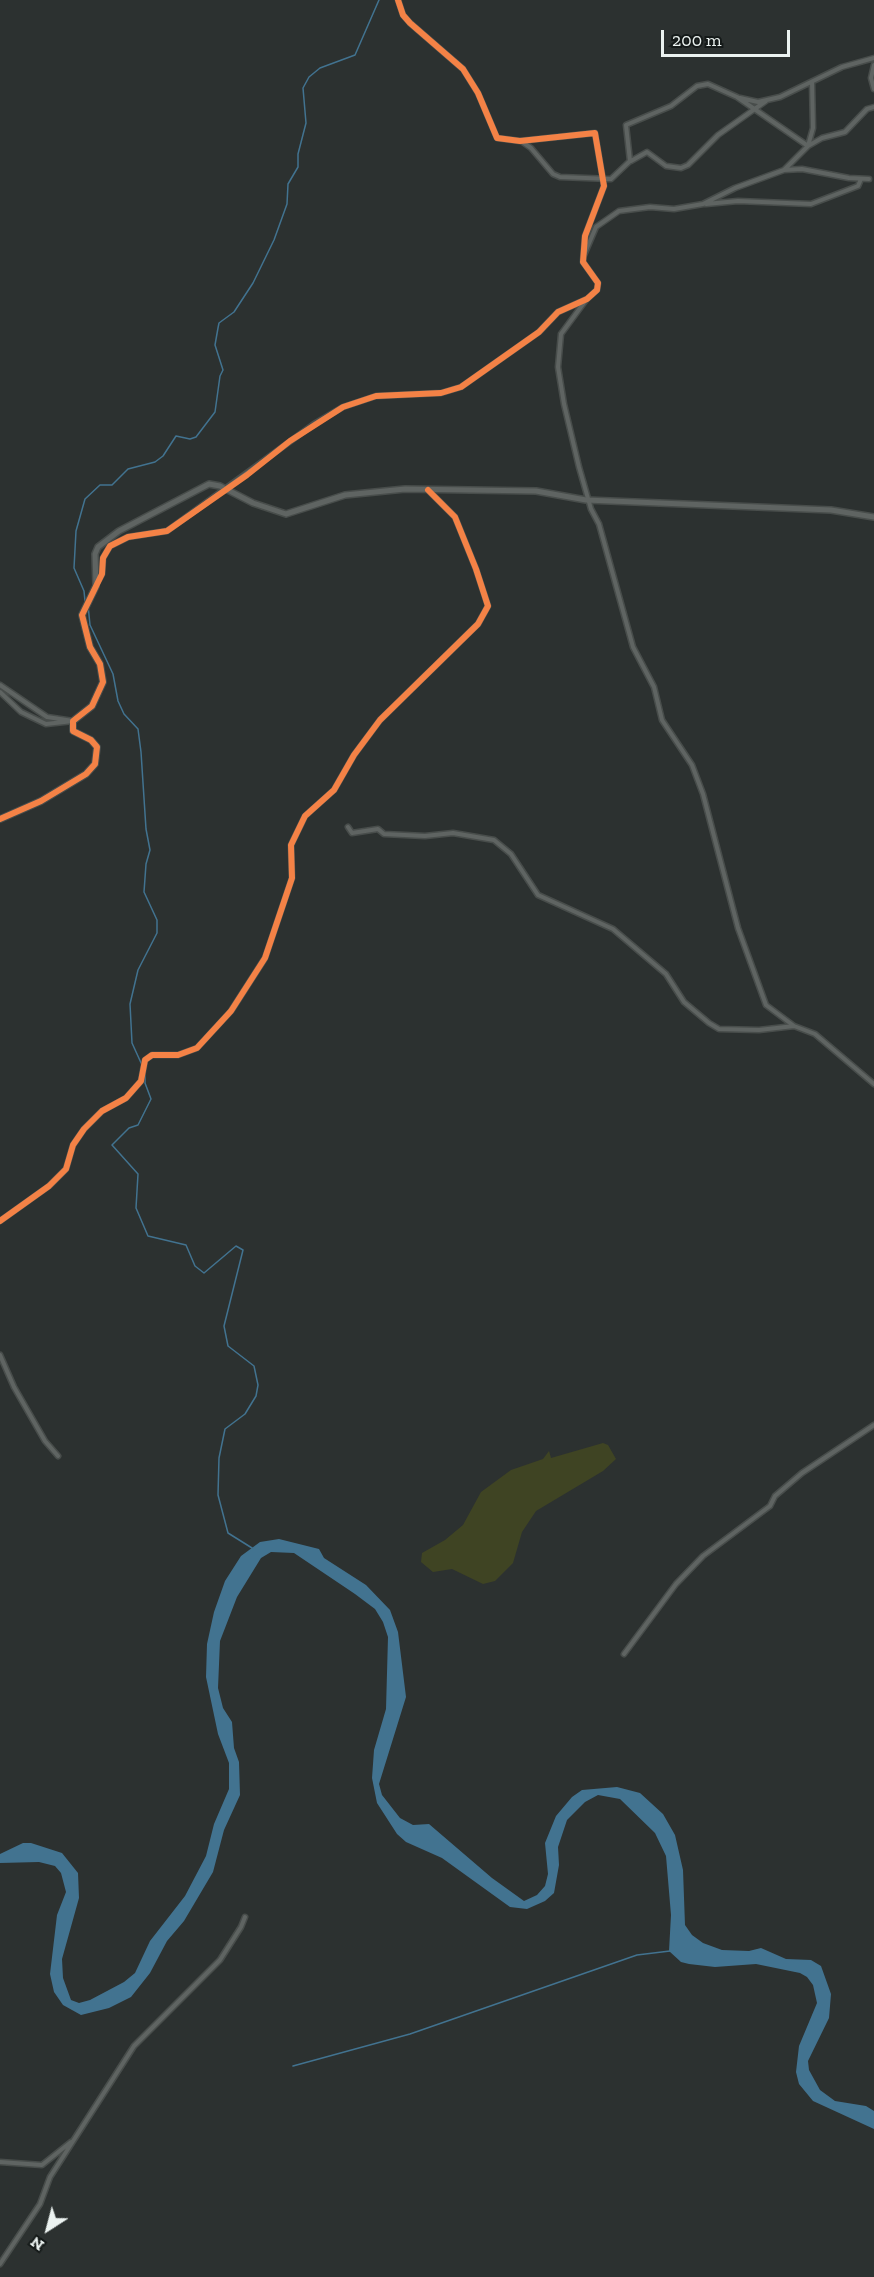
<!DOCTYPE html>
<style>
body{margin:0}
#map{position:relative;width:874px;height:2277px;overflow:hidden;background:#2c3130;font-family:"Zilla Slab",serif}
canvas{display:block}
.north{position:absolute;left:18px;top:2199px;width:60px;height:60px;-webkit-text-stroke:4px #151a19;paint-order:stroke;rotate:216deg;font-size:16px;font-weight:700;line-height:24px;text-align:center;color:#ecf3f1}
.north::after{content:'';display:block;margin:auto;width:21px;height:27px;background:#ecf3f1;clip-path:polygon(50% 0,100% 100%,50% 72%,0 100%)}
.scale{position:absolute;left:661px;top:30px;width:129px;height:27px;box-sizing:border-box;border:3px solid #ecf3f1;border-top:0;padding-left:8px;font-size:18px;line-height:21px;white-space:nowrap;color:#ecf3f1;-webkit-text-stroke:4px #151a19;paint-order:stroke}
</style>
<div id="map">
<canvas width="874" height="2277"></canvas>
<div class="north">N</div>
<div class="scale">200 m</div>
</div>
<script>
const ctx = document.querySelector('canvas').getContext('2d');
ctx.lineJoin = 'round';
function fill(path, color) {
  ctx.fillStyle = color;
  ctx.fill(path, 'evenodd');
}
function shape(rows) {
  const path = new Path2D();
  for (const r of rows) {
    path.moveTo(r[0], r[1]);
    for (let i = 2; i < r.length; i += 2) path.lineTo(r[i], r[i + 1]);
  }
  return path;
}
function trace(path, color, width, dash) {
  ctx.strokeStyle = color;
  ctx.lineWidth = width;
  ctx.lineCap = dash ? 'butt' : 'round';
  ctx.setLineDash(dash || []);
  ctx.stroke(path);
}
fill(shape([
 [603,1443,608,1445,616,1459,603,1471,536,1511,522,1532,513,1563,495,1581,483,1584,452,1569,433,1572,421,1562,422,1553,445,1540,463,1525,481,1492,511,1470,543,1459,549,1451,551,1458]
]), '#3f4423');
fill(shape([
 [279,1539,319,1549,324,1558,366,1585,390,1610,398,1632,406,1697,379,1784,382,1795,400,1818,413,1825,429,1824,492,1878,524,1901,537,1895,545,1886,548,1874,545,1843,556,1816,572,1797,582,1790,617,1787,640,1793,663,1814,675,1835,683,1870,685,1925,692,1935,703,1943,722,1950,749,1951,761,1948,786,1959,811,1960,821,1966,831,1994,829,2018,808,2061,809,2070,820,2090,835,2101,866,2106,874,2111,874,2129,813,2101,799,2084,796,2072,799,2046,817,2003,813,1985,807,1977,800,1973,756,1964,715,1967,689,1964,681,1962,669,1951,671,1915,666,1856,655,1833,620,1799,598,1795,585,1802,567,1820,558,1847,559,1865,554,1893,545,1901,527,1909,510,1907,442,1858,406,1842,397,1834,377,1803,372,1778,374,1750,386,1709,388,1637,383,1622,375,1609,355,1594,294,1553,271,1552,261,1558,237,1597,220,1641,218,1688,223,1708,232,1722,234,1748,239,1762,240,1795,224,1830,213,1872,184,1921,167,1941,150,1973,131,1997,109,2008,81,2015,63,2005,54,1992,50,1974,57,1915,66,1892,61,1873,55,1866,39,1862,0,1863,0,1854,23,1843,31,1843,62,1853,78,1873,79,1898,62,1959,63,1978,71,2000,79,2003,90,2000,124,1982,135,1973,150,1941,185,1896,206,1856,214,1824,229,1789,229,1763,218,1734,206,1677,207,1644,214,1612,225,1581,241,1556,260,1542]
]), '#427390');
trace(shape([
 [85,601,84,591,74,568,76,531,85,499,100,485,112,485,128,469,155,462,163,456,176,436,190,439,196,437,215,412,220,376,223,370,215,345,218,328,219,323,234,312,253,283,274,240,287,204,288,184,298,167,298,154,306,123,303,88,309,77,320,68,355,55,379,0],
 [88,605,90,625,113,674,118,701,124,714,138,729,141,752,146,829,150,850,146,864,144,892,157,920,157,933,138,970,130,1004,132,1043,142,1065],
 [145,1068,145,1083,151,1099,138,1125,129,1128,112,1145,138,1174,136,1208,148,1236,186,1245,195,1266,204,1273,236,1246,243,1250,224,1326,228,1346,254,1366,258,1385,256,1396,245,1414,225,1429,219,1458,218,1495,228,1533,252,1548],
 [293,2066,410,2034,637,1955,670,1951]
]), '#427390', 1.5);
const street = shape([
 [874,65,871,78,874,89],
 [740,98,758,102,780,97,842,67,874,58],
 [521,141,531,148,553,174,560,177,611,179,630,161,626,125,671,106,697,86,708,84,737,97,808,146,813,128,812,82],
 [631,161,647,152,666,166,681,168,688,165,718,135,766,101],
 [784,170,802,169,849,178,869,179],
 [706,204,738,201,811,204,858,186,861,179],
 [584,255,596,227,619,211,650,207,674,209,703,204,735,188,784,170,808,146,822,138,845,132,867,109,874,107],
 [586,300,561,334,558,367,564,404,579,467,591,509,599,524,633,647,654,687,662,720,692,765,703,794,738,928,766,1005,794,1026,815,1034,874,1084],
 [97,583,102,574,103,558,110,546,128,537,167,531,314,424,343,407,376,396,441,393,461,387,539,332,558,312,587,299,597,290,598,283,583,262,585,236,604,186,595,133,520,141,497,138,478,93,463,69,410,23,403,15,398,0],
 [0,685,47,717,73,721,46,724,21,712,0,692],
 [348,827,352,833,378,829,384,834,425,836,453,833,494,840,511,854,538,895,613,929,666,974,684,1002,709,1023,719,1029,759,1030,794,1026],
 [0,1221,49,1186,66,1169,73,1145,84,1129,102,1111,126,1098,141,1081,145,1060,152,1055,178,1055,197,1048,231,1011,265,958,292,878,291,845,305,816,334,790,354,755,380,720,478,624,488,606,476,569,455,517,428,490],
 [0,1355,14,1387,45,1441,58,1456],
 [624,1654,676,1584,703,1556,770,1506,775,1496,802,1473,874,1425],
 [0,2162,42,2165,71,2142],
 [0,2264,40,2204,50,2177,134,2046,220,1960,241,1927,245,1917]
]);
const secondary = shape([
 [0,819,41,801,86,774,95,764,97,747,91,740,73,731,73,721,92,706,103,682,100,664,90,647,82,615,96,586,95,554,98,547,119,531,209,484,220,486,253,503,286,514,345,495,405,489,536,491,586,500,831,510,874,517]
]);
trace(street, '#484d4b', 7);
trace(secondary, '#484d4b', 8);
trace(street, '#5f6462', 4);
trace(secondary, '#5f6462', 5);
trace(shape([
 [0,819,41,801,86,774,95,764,97,747,91,740,73,731,73,721,92,706,103,682,100,664,90,647,82,615,102,574,103,558,110,546,128,537,167,531,247,475,290,441,343,407,376,396,441,393,461,387,539,332,558,312,587,299,597,290,598,283,583,262,585,236,604,186,595,133,520,141,497,138,478,93,463,69,410,23,403,15,398,0],
 [0,1221,49,1186,66,1169,73,1145,84,1129,102,1111,126,1098,141,1081,145,1060,152,1055,178,1055,197,1048,231,1011,265,958,292,878,291,845,305,816,334,790,354,755,380,720,478,624,488,606,476,569,455,517,428,490]
]), '#f48246', 6);
</script>
